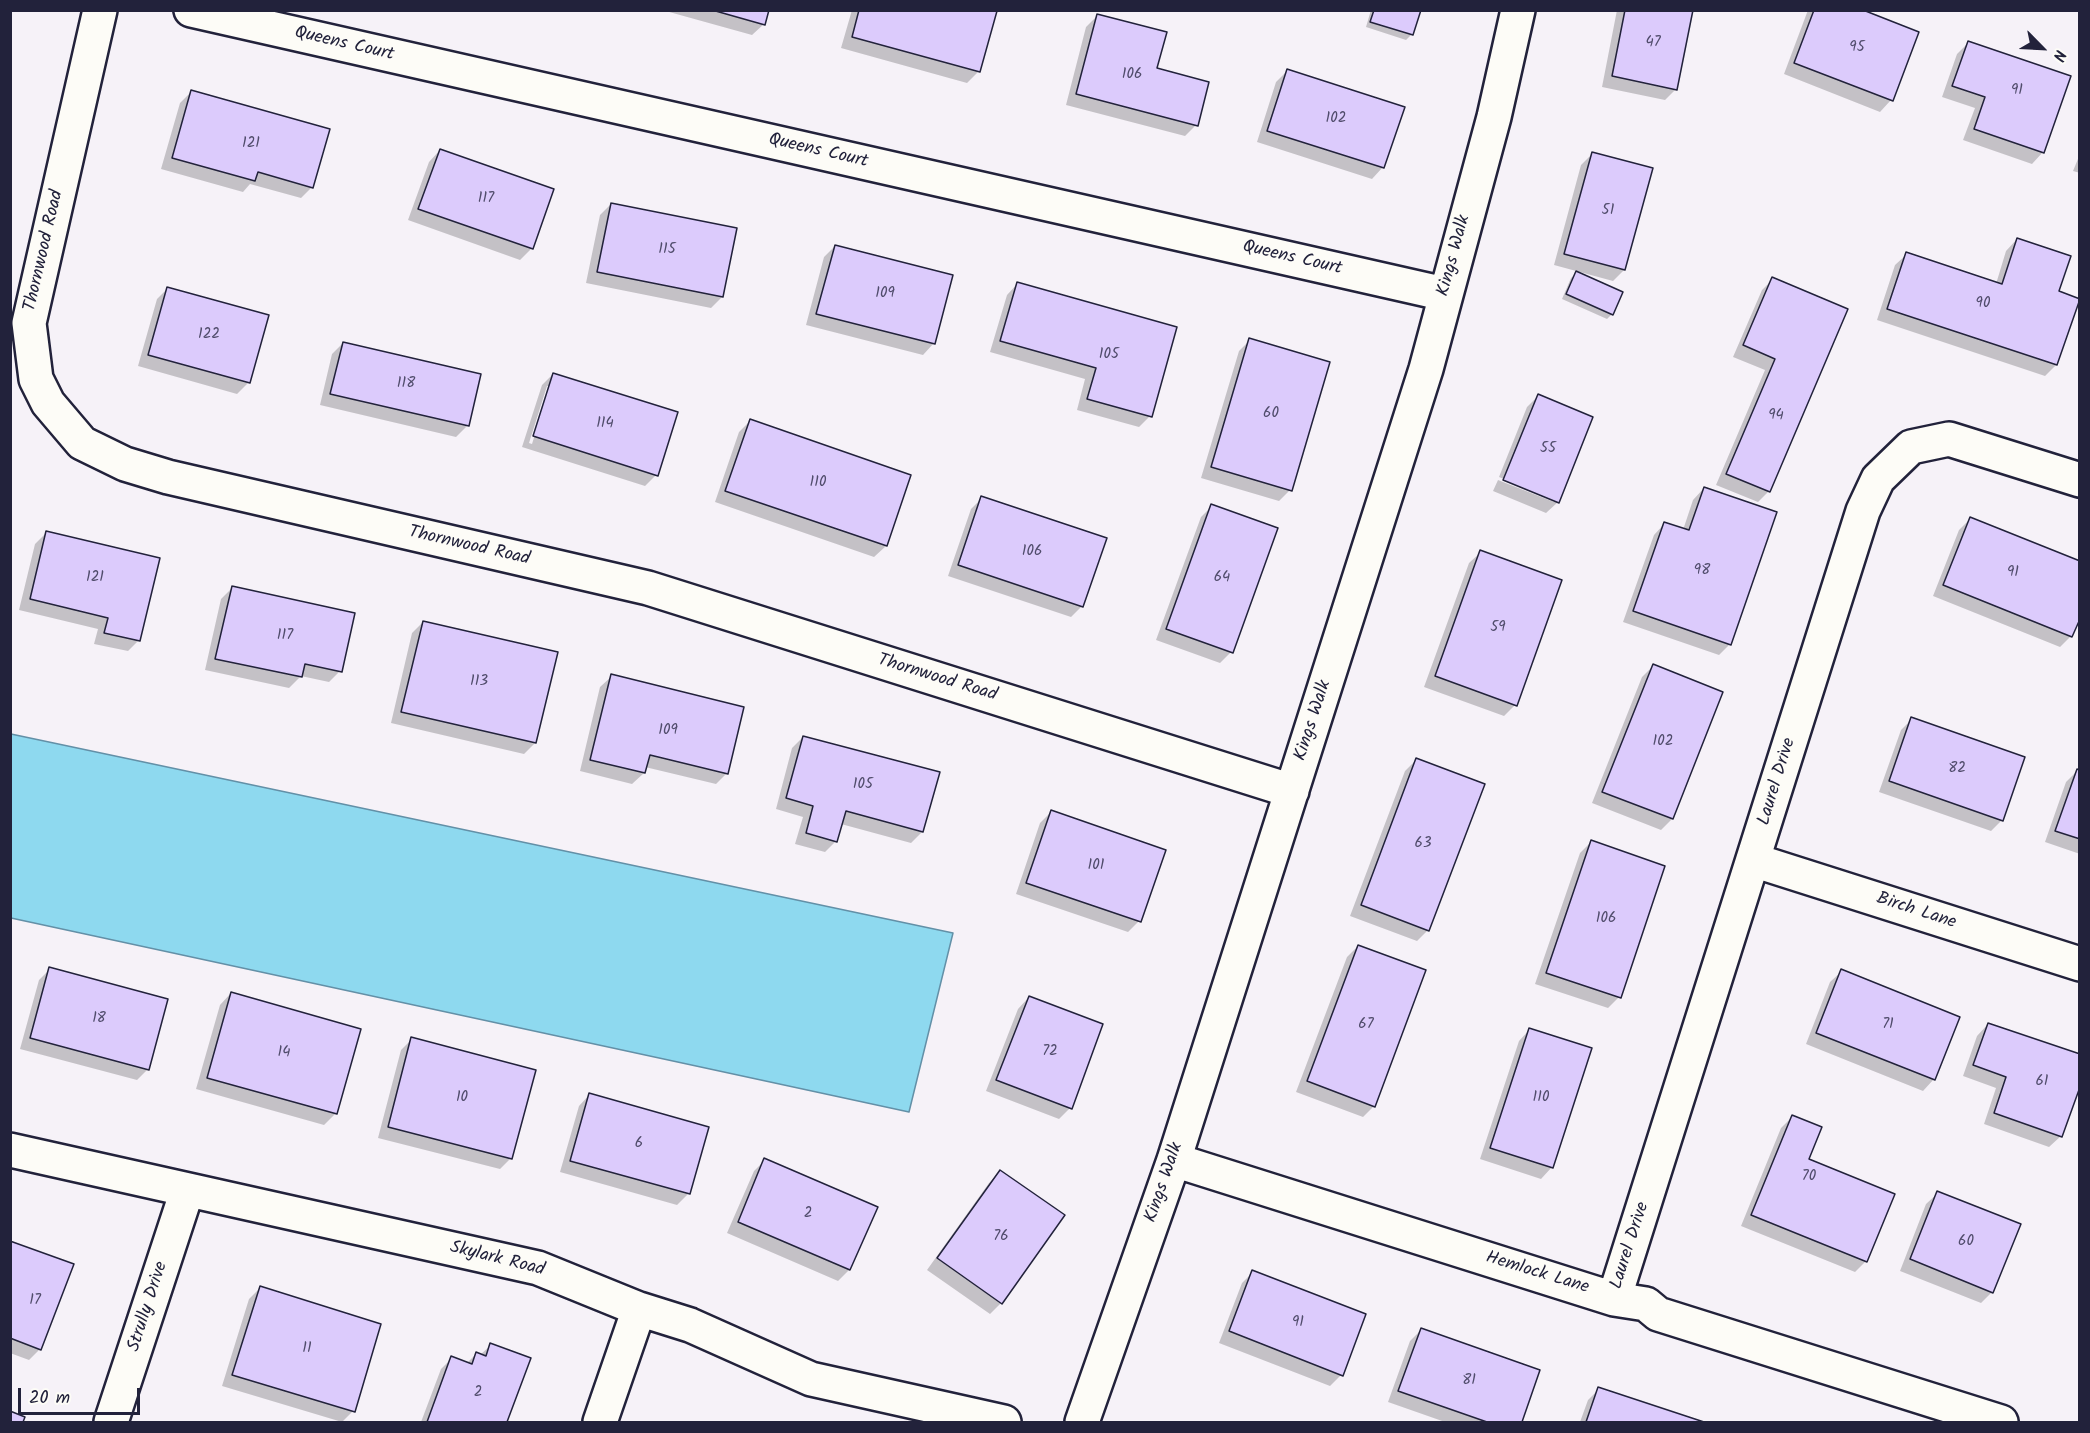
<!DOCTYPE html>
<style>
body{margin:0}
#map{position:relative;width:2090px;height:1433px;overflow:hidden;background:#f6f2f8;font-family:Kalam,sans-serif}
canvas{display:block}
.frame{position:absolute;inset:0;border:12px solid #22223b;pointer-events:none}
.north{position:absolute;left:2012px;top:18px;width:60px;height:60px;-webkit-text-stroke:4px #fdfcf7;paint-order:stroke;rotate:114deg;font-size:16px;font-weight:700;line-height:24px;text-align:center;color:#22223b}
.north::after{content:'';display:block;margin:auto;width:21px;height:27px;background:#22223b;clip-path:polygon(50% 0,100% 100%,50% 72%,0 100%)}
.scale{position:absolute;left:18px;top:1388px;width:122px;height:27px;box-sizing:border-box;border:3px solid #22223b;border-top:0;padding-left:8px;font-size:18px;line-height:21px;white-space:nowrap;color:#22223b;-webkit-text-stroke:4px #fdfcf7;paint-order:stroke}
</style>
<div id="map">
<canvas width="2090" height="1433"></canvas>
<div class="frame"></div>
<div class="north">N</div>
<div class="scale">20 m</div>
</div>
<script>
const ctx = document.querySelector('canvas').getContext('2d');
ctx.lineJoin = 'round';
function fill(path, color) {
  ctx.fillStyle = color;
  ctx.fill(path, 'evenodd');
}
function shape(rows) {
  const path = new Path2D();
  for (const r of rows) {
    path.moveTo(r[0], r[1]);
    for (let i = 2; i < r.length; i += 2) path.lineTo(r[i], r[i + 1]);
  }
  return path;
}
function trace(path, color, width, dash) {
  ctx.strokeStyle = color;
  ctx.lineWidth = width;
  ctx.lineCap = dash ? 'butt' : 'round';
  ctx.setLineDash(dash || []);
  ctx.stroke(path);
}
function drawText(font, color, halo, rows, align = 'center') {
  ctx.font = font + ' Kalam,sans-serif';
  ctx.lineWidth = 5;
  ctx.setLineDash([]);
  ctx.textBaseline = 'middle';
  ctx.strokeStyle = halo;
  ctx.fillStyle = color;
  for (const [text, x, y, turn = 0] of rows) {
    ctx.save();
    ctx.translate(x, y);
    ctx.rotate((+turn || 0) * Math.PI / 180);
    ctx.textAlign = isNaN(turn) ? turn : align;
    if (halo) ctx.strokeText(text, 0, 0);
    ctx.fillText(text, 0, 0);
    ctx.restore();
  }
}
const water = shape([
 [11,734,953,933,909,1112,11,918,11,734]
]);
fill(water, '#8ed9ef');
trace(water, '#6390a7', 1.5);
fill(shape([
 [662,10,768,10,764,24,752,35],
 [852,10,988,10,995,13,978,72,967,83,841,48],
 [1371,10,1419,10,1411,35,1406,40,1366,27],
 [1617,10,1692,10,1676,89,1665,100,1602,87],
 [1808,10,1858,10,1917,33,1891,100,1880,112,1784,74],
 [1097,16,1155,69,1196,125,1185,136,1066,105,1086,27],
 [1968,43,2043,152,2032,164,1963,140,1975,108,1942,97,1957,54],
 [1287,71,1383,167,1372,179,1257,142,1276,82],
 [191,92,312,187,301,198,250,184,243,192,161,169,180,103],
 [440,150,552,190,531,249,520,260,408,220,429,162],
 [1592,154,1624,270,1613,281,1554,265,1581,165],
 [2080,154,2080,173,2073,171],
 [611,204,722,297,711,308,586,283,600,215],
 [2017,239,2058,292,2056,365,2045,376,1877,320,1895,265,1907,254,1996,284,2006,251],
 [835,246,934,343,923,355,806,325,824,257],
 [1576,273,1612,314,1607,319,1562,299,1571,278],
 [1773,279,1846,310,1769,491,1758,502,1716,485,1765,370,1733,357,1762,290],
 [1018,283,1150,416,1139,427,1077,410,1085,379,990,352,1007,295],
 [168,288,249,382,237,394,138,366,157,299],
 [1250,340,1290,490,1279,501,1201,478,1239,351],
 [343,343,467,426,456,437,320,405,332,354],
 [553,374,656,475,645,486,522,447,542,385],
 [547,386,550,386,532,444,529,443],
 [1538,396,1558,502,1546,513,1493,491,1498,480,1554,502,1554,499,1499,477,1527,407],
 [750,421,909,476,886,546,874,557,715,502,739,432],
 [1704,488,1730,644,1719,655,1623,622,1654,535,1665,523,1683,530,1693,500],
 [982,498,1082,606,1071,617,948,576,971,509],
 [1212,506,1231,652,1220,663,1156,640,1201,517],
 [1970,519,2071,636,2060,647,1933,596,1959,530],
 [46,533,139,640,128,651,94,644,98,629,19,610,35,544],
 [1481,552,1515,705,1504,716,1424,687,1469,563],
 [232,588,340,671,329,682,301,676,289,688,205,670,221,599],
 [423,622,535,743,524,754,391,723,412,633],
 [1653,666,1672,819,1661,830,1592,803,1642,677],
 [612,676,727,773,716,784,645,767,644,773,632,784,580,771,600,687],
 [1912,719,2002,820,1991,831,1879,792,1901,730],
 [803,737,922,832,911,843,841,824,836,841,825,852,795,844,803,817,776,809,792,748],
 [1416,760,1428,930,1417,941,1350,916,1405,771],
 [2077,771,2080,772,2080,854,2045,842,2066,782],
 [1051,812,1139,921,1128,932,1016,894,1040,823],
 [1591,842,1619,997,1608,1008,1535,984,1580,853],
 [1358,946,1374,1106,1363,1117,1296,1092,1347,957],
 [50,969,148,1069,137,1080,20,1049,39,980],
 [1842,971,1934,1079,1923,1091,1806,1044,1830,982],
 [231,993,359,1030,335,1114,324,1125,196,1089,220,1005],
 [1029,997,1070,1108,1059,1119,986,1091,1018,1009],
 [1988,1024,2061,1136,2049,1147,1984,1124,1996,1088,1963,1076,1977,1036],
 [1530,1029,1552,1167,1541,1179,1480,1159,1519,1041],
 [412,1039,511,1158,500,1169,378,1138,401,1050],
 [590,1094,707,1128,688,1194,677,1205,560,1172,579,1106],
 [1792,1117,1808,1160,1866,1261,1855,1272,1741,1226,1781,1128],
 [765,1160,849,1270,838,1281,727,1233,754,1171],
 [1000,1172,1062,1216,1001,1303,990,1314,927,1270,989,1183],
 [1938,1193,1992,1292,1981,1303,1900,1271,1926,1204],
 [10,1242,40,1349,29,1360,10,1353],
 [1253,1272,1341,1375,1330,1386,1219,1343,1242,1283],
 [260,1288,353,1411,342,1422,222,1386,249,1299],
 [1421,1330,1538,1371,1520,1422,1445,1422,1388,1402,1410,1341],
 [491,1345,529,1359,505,1422,421,1422,441,1369,452,1358,467,1363,476,1354,480,1355],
 [1599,1389,1699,1422,1580,1422,1588,1400]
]), '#0003');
const building = shape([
 [712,10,769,10,765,25,712,10],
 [859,10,994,10,997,11,980,72,852,37,859,10],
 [1374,10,1421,10,1413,35,1370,22,1374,10],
 [1625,10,1693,10,1677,90,1612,76,1625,10],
 [1814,10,1863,10,1919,32,1893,101,1794,63,1814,10],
 [1097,14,1167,32,1157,68,1209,82,1198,126,1076,94,1097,14],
 [1968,41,2071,76,2044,153,1974,129,1985,97,1952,86,1968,41],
 [1287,69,1405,107,1384,168,1267,131,1287,69],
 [191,90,330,129,313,188,258,172,255,181,172,158,191,90],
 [440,149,554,189,533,249,418,209,440,149],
 [1592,152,1653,168,1625,270,1564,254,1592,152],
 [611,203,737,228,723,297,597,272,611,203],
 [2017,238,2071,256,2059,291,2080,299,2057,365,1887,309,1906,252,2002,284,2017,238],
 [835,245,953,275,935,344,816,314,835,245],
 [1576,271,1623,292,1613,315,1566,294,1576,271],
 [1772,277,1848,309,1770,492,1726,474,1775,359,1743,345,1772,277],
 [1017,282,1177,327,1152,417,1087,399,1096,368,1000,341,1017,282],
 [167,287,269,315,250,383,148,355,167,287],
 [1249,338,1330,362,1292,491,1211,467,1249,338],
 [343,342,481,374,469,426,330,394,343,342],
 [553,373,678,412,658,476,533,436,553,373],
 [1538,394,1593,417,1559,503,1503,480,1538,394],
 [750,419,911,475,887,546,725,491,750,419],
 [1704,487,1777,512,1731,645,1633,611,1664,522,1689,530,1704,487],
 [981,496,1107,538,1083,607,958,565,981,496],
 [1211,504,1278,528,1233,653,1166,629,1211,504],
 [1970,517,2080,561,2080,619,2072,637,1943,585,1970,517],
 [46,531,160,558,140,641,104,633,108,618,30,599,46,531],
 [1480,550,1562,580,1517,706,1435,676,1480,550],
 [232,586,355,613,342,672,305,664,302,677,215,659,232,586],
 [423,621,558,652,536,743,401,712,423,621],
 [1653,664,1723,692,1673,819,1602,792,1653,664],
 [611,674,744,707,728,774,650,755,645,773,590,760,611,674],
 [1911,717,2025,757,2003,821,1889,781,1911,717],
 [803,736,940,772,923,832,846,811,837,842,806,833,813,806,786,798,803,736],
 [1416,758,1485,784,1429,931,1361,905,1416,758],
 [2077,769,2080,770,2080,839,2055,831,2077,769],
 [1051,810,1166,850,1141,922,1026,883,1051,810],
 [1591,840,1665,866,1621,998,1546,973,1591,840],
 [1358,945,1426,970,1375,1107,1307,1081,1358,945],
 [49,967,168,999,149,1070,30,1038,49,967],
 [1841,969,1960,1017,1935,1080,1816,1033,1841,969],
 [231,992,361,1029,337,1114,207,1078,231,992],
 [1029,996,1103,1024,1072,1109,996,1080,1029,996],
 [1988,1023,2080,1054,2080,1087,2062,1137,1994,1113,2006,1077,1973,1065,1988,1023],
 [1529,1028,1592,1048,1553,1168,1490,1148,1529,1028],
 [411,1037,536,1070,512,1159,388,1127,411,1037],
 [589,1093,709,1127,690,1194,570,1161,589,1093],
 [1792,1115,1822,1127,1809,1159,1895,1194,1867,1262,1751,1215,1792,1115],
 [764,1158,878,1207,850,1270,738,1222,764,1158],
 [1000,1170,1065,1215,1002,1304,937,1258,1000,1170],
 [1937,1191,2021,1224,1993,1293,1910,1259,1937,1191],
 [10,1241,74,1264,41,1350,10,1338,10,1241],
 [1252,1270,1366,1314,1343,1376,1229,1331,1252,1270],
 [260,1286,381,1324,355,1412,232,1375,260,1286],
 [1421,1328,1540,1370,1522,1422,1487,1422,1398,1391,1421,1328],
 [490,1343,531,1358,507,1422,427,1422,451,1356,472,1364,476,1352,486,1356,490,1343],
 [1598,1387,1704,1422,1586,1422,1598,1387],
 [10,1411,25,1417,23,1422,10,1422,10,1411]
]);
fill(building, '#dccbfc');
trace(building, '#22223b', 1.5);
const minor = shape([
 [100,10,29,323,36,379,48,403,82,443,125,464,168,477,648,588,1292,791],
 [191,10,1445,294],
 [1753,860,2080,964],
 [10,1150,538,1268,639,1309,690,1325,811,1379,1004,1422],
 [1174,1160,1614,1299,1646,1304,1658,1314,2001,1422],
 [1614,1299,1863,511,1878,479,1911,447,1949,439,2080,480],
 [111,1422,187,1191],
 [600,1422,639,1309],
 [1082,1422,1174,1160,1426,369,1494,117,1518,10]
]);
trace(minor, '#22223b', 38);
trace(minor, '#fdfcf7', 33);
drawText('15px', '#504c6b', null, [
 ["47",1653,43],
 ["95",1857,48],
 ["106",1132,75],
 ["91",2017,91],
 ["102",1336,119],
 ["121",251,144],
 ["117",486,199],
 ["51",1608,211],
 ["115",667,250],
 ["109",885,294],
 ["90",1983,304],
 ["122",209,335],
 ["105",1109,355],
 ["118",406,384],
 ["60",1271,414],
 ["94",1776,416],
 ["114",605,424],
 ["55",1548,449],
 ["110",818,483],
 ["106",1032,552],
 ["98",1702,571],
 ["91",2013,573],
 ["121",95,578],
 ["64",1222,578],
 ["59",1498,628],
 ["117",285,636],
 ["113",479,682],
 ["109",668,731],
 ["102",1663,742],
 ["82",1957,769],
 ["105",863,785],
 ["63",1423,844],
 ["101",1096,866],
 ["106",1606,919],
 ["18",99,1019],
 ["67",1366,1025],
 ["71",1888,1025],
 ["72",1050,1052],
 ["14",284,1053],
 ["61",2042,1082],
 ["10",462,1098],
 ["110",1541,1098],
 ["6",639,1144],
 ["70",1809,1177],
 ["2",808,1214],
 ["76",1001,1237],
 ["60",1966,1242],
 ["17",35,1301],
 ["91",1298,1323],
 ["11",307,1349],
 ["81",1469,1381],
 ["2",478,1393]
]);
drawText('18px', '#22223b', '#fdfcf7', [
 ["Queens Court",344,45,13],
 ["Queens Court",818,152,13],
 ["Thornwood Road",45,251,-77],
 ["Kings Walk",1455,256,-75],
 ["Queens Court",1292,259,13],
 ["Thornwood Road",469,547,13],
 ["Thornwood Road",937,679,17],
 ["Kings Walk",1314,721,-72],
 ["Laurel Drive",1778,782,-73],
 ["Birch Lane",1916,912,18],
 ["Kings Walk",1165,1183,-71],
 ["Laurel Drive",1631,1246,-72],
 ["Skylark Road",497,1260,14],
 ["Hemlock Lane",1537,1274,17],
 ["Strully Drive",149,1307,-72]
]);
</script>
